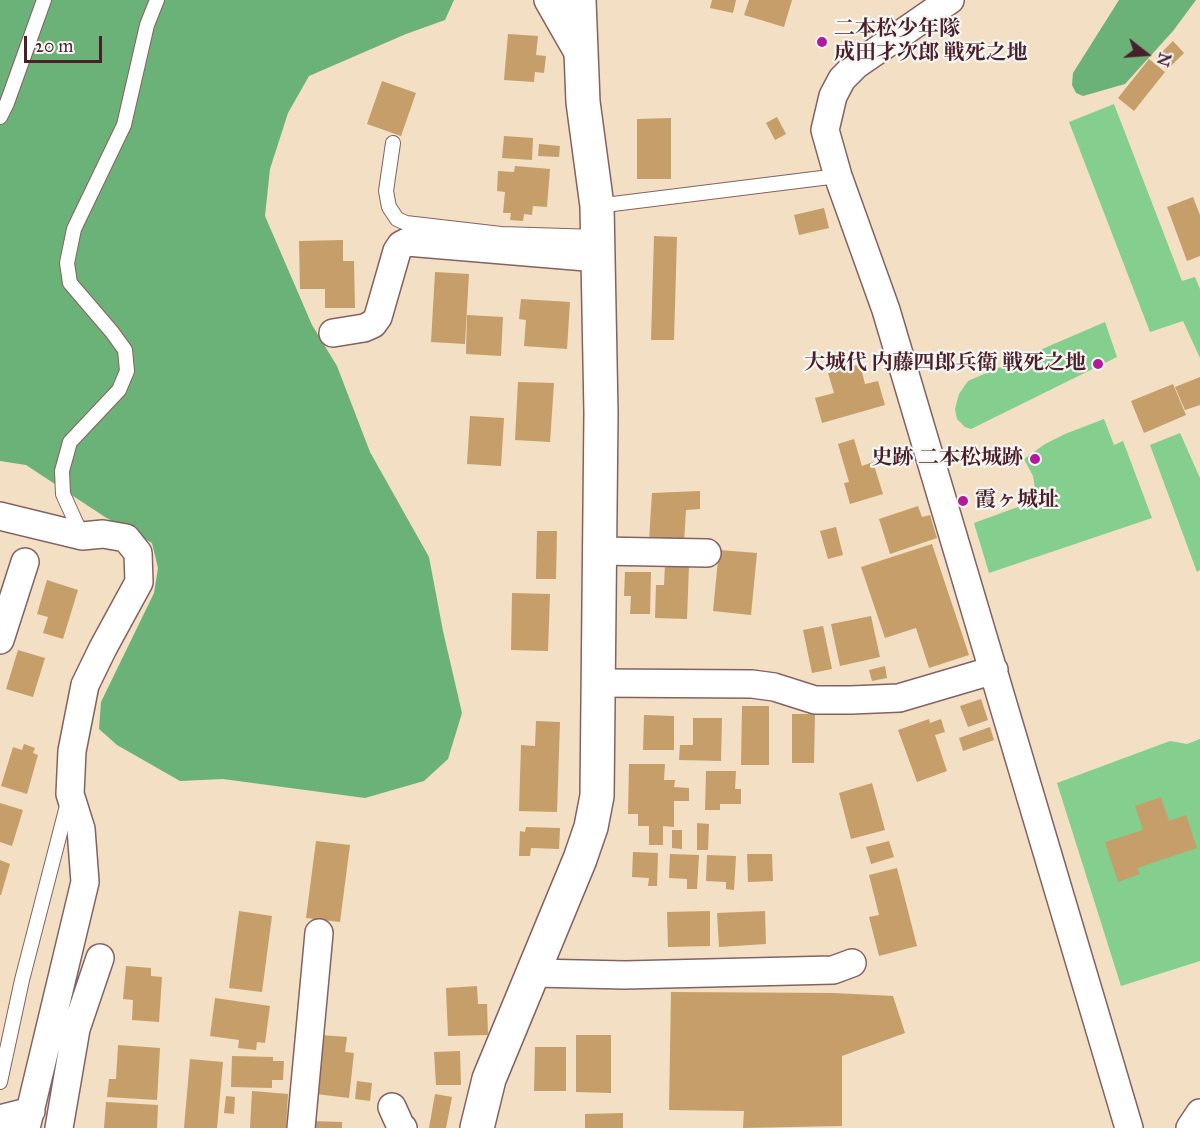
<!DOCTYPE html>
<meta charset="utf-8">
<style>
body{margin:0}
#map{position:relative;width:1200px;height:1128px;overflow:hidden;background:#f2dfc4;font-family:"IM FELL Great Primer",serif}
canvas{display:block}
.north{position:absolute;left:1116px;top:24px;width:60px;height:60px;-webkit-text-stroke:4px #f6f6f2;paint-order:stroke;rotate:107deg;font-size:16px;font-weight:700;line-height:24px;text-align:center;color:#4a1f2b}
.north::after{content:'';display:block;margin:auto;width:21px;height:27px;background:#4a1f2b;clip-path:polygon(50% 0,100% 100%,50% 72%,0 100%)}
.scale{position:absolute;left:24px;top:36px;width:78px;height:27px;box-sizing:border-box;border:3px solid #4a1f2b;border-top:0;padding-left:8px;font-size:18px;line-height:21px;white-space:nowrap;color:#4a1f2b;-webkit-text-stroke:4px #f6f6f2;paint-order:stroke}
</style>
<div id="map">
<canvas width="1200" height="1128"></canvas>
<div class="north">N</div>
<div class="scale">20 m</div>
</div>
<script>
const ctx = document.querySelector('canvas').getContext('2d');
ctx.lineJoin = 'round';
function fill(path, color) {
  ctx.fillStyle = color;
  ctx.fill(path, 'evenodd');
}
function shape(rows) {
  const path = new Path2D();
  for (const r of rows) {
    path.moveTo(r[0], r[1]);
    for (let i = 2; i < r.length; i += 2) path.lineTo(r[i], r[i + 1]);
  }
  return path;
}
function trace(path, color, width, dash) {
  ctx.strokeStyle = color;
  ctx.lineWidth = width;
  ctx.lineCap = dash ? 'butt' : 'round';
  ctx.setLineDash(dash || []);
  ctx.stroke(path);
}
function drawText(font, color, halo, rows, align = 'center') {
  ctx.font = font + ' "IM FELL Great Primer","Noto Serif JP",serif';
  ctx.lineWidth = 4.5;
  ctx.setLineDash([]);
  ctx.textBaseline = 'middle';
  ctx.strokeStyle = halo;
  ctx.fillStyle = color;
  for (const [text, x, y, turn = 0] of rows) {
    ctx.save();
    ctx.translate(x, y);
    ctx.rotate((+turn || 0) * Math.PI / 180);
    ctx.textAlign = isNaN(turn) ? turn : align;
    if (halo) ctx.strokeText(text, 0, 0);
    ctx.fillText(text, 0, 0);
    ctx.restore();
  }
}
fill(shape([
 [1114,104,1182,281,1195,277,1200,289,1200,358,1183,321,1150,332,1069,122],
 [1105,322,1117,357,971,429,965,427,957,419,955,409,959,394,968,381],
 [1104,419,1114,445,1123,441,1152,518,989,573,974,523,1037,500,1033,476,1024,459,1045,444,1065,434],
 [1180,433,1200,478,1200,570,1197,572,1150,445],
 [1200,739,1200,961,1121,986,1057,783,1170,741,1187,744]
]), '#84cf8d');
fill(shape([
 [0,0,454,0,445,20,406,34,309,76,288,113,270,169,265,216,312,325,337,366,370,452,429,557,443,631,462,713,448,759,424,781,365,798,223,779,180,781,117,745,99,729,101,702,154,593,158,568,152,543,105,517,26,465,0,461],
 [1119,0,1196,0,1173,31,1125,84,1083,96,1076,93,1072,85,1073,73]
]), '#6bb278');
fill(shape([
 [712,0,736,0,733,13,710,8],
 [749,0,792,0,784,27,744,15],
 [508,34,538,36,536,55,546,56,544,73,535,72,534,82,504,80],
 [1173,41,1184,53,1167,70,1156,58],
 [1149,59,1165,72,1134,111,1118,98],
 [382,81,416,93,401,136,367,124],
 [777,117,786,134,775,140,766,123],
 [671,118,671,179,637,179,637,119],
 [504,136,533,138,532,160,502,158],
 [539,144,560,146,559,157,538,156],
 [515,166,550,169,547,207,533,206,532,215,524,214,523,221,510,220,511,213,503,213,505,192,497,191,498,171,514,172],
 [1193,197,1200,215,1200,256,1187,261,1167,207],
 [824,208,829,228,799,235,794,215],
 [654,236,677,237,674,340,651,340],
 [343,240,343,261,354,261,355,308,325,308,325,289,300,289,299,241],
 [435,272,469,274,465,344,431,342],
 [521,299,570,302,567,349,524,346,526,320,519,319],
 [467,315,503,317,501,356,466,354],
 [860,364,865,384,878,381,885,405,822,423,815,398,834,393,828,373],
 [1200,377,1200,405,1185,410,1175,387],
 [518,382,554,383,550,442,515,440],
 [1173,384,1186,415,1144,433,1131,401],
 [470,416,504,418,501,466,467,464],
 [854,439,862,466,873,462,883,494,850,504,844,483,849,482,838,444],
 [700,491,700,509,686,510,684,543,649,541,652,493],
 [918,506,922,517,930,515,937,538,890,554,879,519],
 [836,527,843,555,828,559,820,531],
 [537,531,557,531,556,579,536,579],
 [932,544,969,655,929,668,916,628,885,638,861,567],
 [719,550,757,553,751,615,713,611],
 [665,564,689,565,687,619,655,618,656,585,664,585],
 [625,572,651,572,650,614,630,614,631,596,624,596],
 [47,580,78,590,63,639,43,633,48,617,37,614],
 [512,593,550,594,548,651,511,650],
 [871,616,880,657,840,666,831,624],
 [823,626,832,669,812,673,803,630],
 [18,650,45,658,33,697,6,689],
 [885,666,887,678,872,681,869,670],
 [981,699,988,720,968,727,960,706],
 [742,706,769,706,769,765,741,765],
 [792,714,815,714,814,763,792,763],
 [644,715,674,716,674,750,643,750],
 [693,718,722,718,721,761,679,760,680,745,693,745],
 [929,719,930,723,941,719,945,732,935,735,947,771,917,782,898,730],
 [536,721,560,722,557,812,519,811,521,745,535,746],
 [990,727,994,740,963,751,959,738],
 [24,744,35,748,33,753,38,755,27,794,1,786,13,747,22,750],
 [629,764,665,764,664,780,675,780,674,787,689,788,689,801,674,801,674,827,663,826,663,845,649,845,649,826,638,826,638,814,628,814],
 [706,771,736,771,735,789,741,789,741,804,720,804,720,810,705,810],
 [872,783,885,830,851,839,839,793],
 [1161,797,1169,821,1186,815,1197,848,1137,868,1140,874,1118,882,1105,842,1143,830,1135,806],
 [0,803,23,810,12,846,0,842],
 [697,823,709,824,708,850,697,850],
 [526,827,560,828,559,849,531,848,530,856,519,856,520,831,525,832],
 [672,830,682,830,682,849,672,848],
 [316,841,350,845,340,922,306,918],
 [889,841,894,857,871,864,866,847],
 [633,852,658,853,657,886,648,886,649,878,632,877],
 [670,854,699,855,697,889,687,889,687,879,669,878],
 [747,854,772,854,773,881,748,882],
 [707,855,736,856,734,890,726,889,726,882,706,881],
 [0,860,10,864,1,895,0,895],
 [897,868,917,946,879,956,869,917,879,915,869,875],
 [239,911,272,916,262,992,229,988],
 [710,911,710,946,668,947,667,912],
 [765,911,766,944,719,947,717,913],
 [126,966,151,968,151,976,162,977,159,1022,132,1020,133,1000,123,999],
 [477,986,478,1004,487,1004,488,1035,448,1036,446,988],
 [671,992,834,993,893,996,905,1033,842,1056,842,1126,743,1128,744,1111,669,1110],
 [215,998,270,1006,265,1043,257,1042,256,1050,238,1048,239,1040,210,1036],
 [322,1035,347,1037,345,1052,354,1053,349,1098,316,1094],
 [576,1035,611,1035,611,1093,576,1092],
 [118,1045,160,1048,157,1100,107,1097,109,1079,116,1079],
 [535,1047,566,1047,566,1091,534,1091],
 [460,1051,461,1085,436,1085,434,1052],
 [232,1056,273,1057,273,1061,284,1061,283,1080,272,1080,272,1088,231,1087],
 [190,1059,223,1062,217,1128,184,1128],
 [357,1081,372,1083,370,1101,355,1099],
 [252,1091,288,1094,286,1128,250,1128],
 [435,1094,452,1097,446,1128,429,1128],
 [226,1096,235,1097,234,1114,224,1113],
 [106,1102,158,1105,157,1128,104,1128],
 [623,1113,623,1128,585,1128,585,1114],
 [312,1121,342,1122,342,1128,312,1128]
]), '#c69e6a');
const lane = shape([
 [0,117,7,103,44,0],
 [393,143,386,191,389,207,397,219,406,223,501,234,597,237],
 [597,206,838,176],
 [82,536,63,494,62,471,70,442,119,390,127,371,125,350,112,332,70,283,67,263,74,229,124,125,147,25,157,0],
 [0,1082,22,980,68,802]
]);
const street = shape([
 [548,0,580,56],
 [950,0,856,65,842,79,833,96,825,130,838,176,886,310,1129,1128],
 [333,333,364,328,373,324,378,317,397,251,401,245,407,242,598,258],
 [0,516,82,536,103,534,126,538,138,553,139,582,103,648,85,685,72,751,70,794,81,829,85,882,26,1128],
 [600,551,707,553],
 [0,640,25,562],
 [599,683,752,684,774,687,815,700,851,700,899,698,994,670],
 [534,973,625,975,833,970,852,963],
 [392,1107,401,1127,403,1128],
 [0,1119,31,1111],
 [59,1128,76,1029,100,958],
 [301,1128,319,933],
 [1190,1128,1200,1113]
]);
const secondary = shape([
 [477,1128,489,1079,580,859,591,827,597,796,601,413,597,206,583,102,579,0]
]);
trace(lane, '#856261', 16);
trace(street, '#856261', 30);
trace(secondary, '#856261', 36);
trace(lane, '#fff', 14);
trace(street, '#fff', 27);
trace(secondary, '#fff', 33);
for (const [x, y, r, color] of [
 [822,42,6,"#b5179e"],
 [1098,364,6,"#b5179e"],
 [1035,459,6,"#b5179e"],
 [963,501,6,"#b5179e"]
]) {
  const dot = new Path2D();
  dot.arc(x, y, r, 0, 2 * Math.PI);
  ctx.fillStyle = color;
  ctx.fill(dot);
  trace(dot, '#f6f6f2', 2);
}
drawText('bold 21px', '#4a1f2b', '#f6f6f2', [
 ["二本松少年隊",834,30],
 ["成田才次郎 戦死之地",834,54],
 ["大城代 内藤四郎兵衛 戦死之地",1086,364,"right"],
 ["史跡 二本松城跡",1023,459,"right"],
 ["霞ヶ城址",975,501]
], 'left');
</script>
